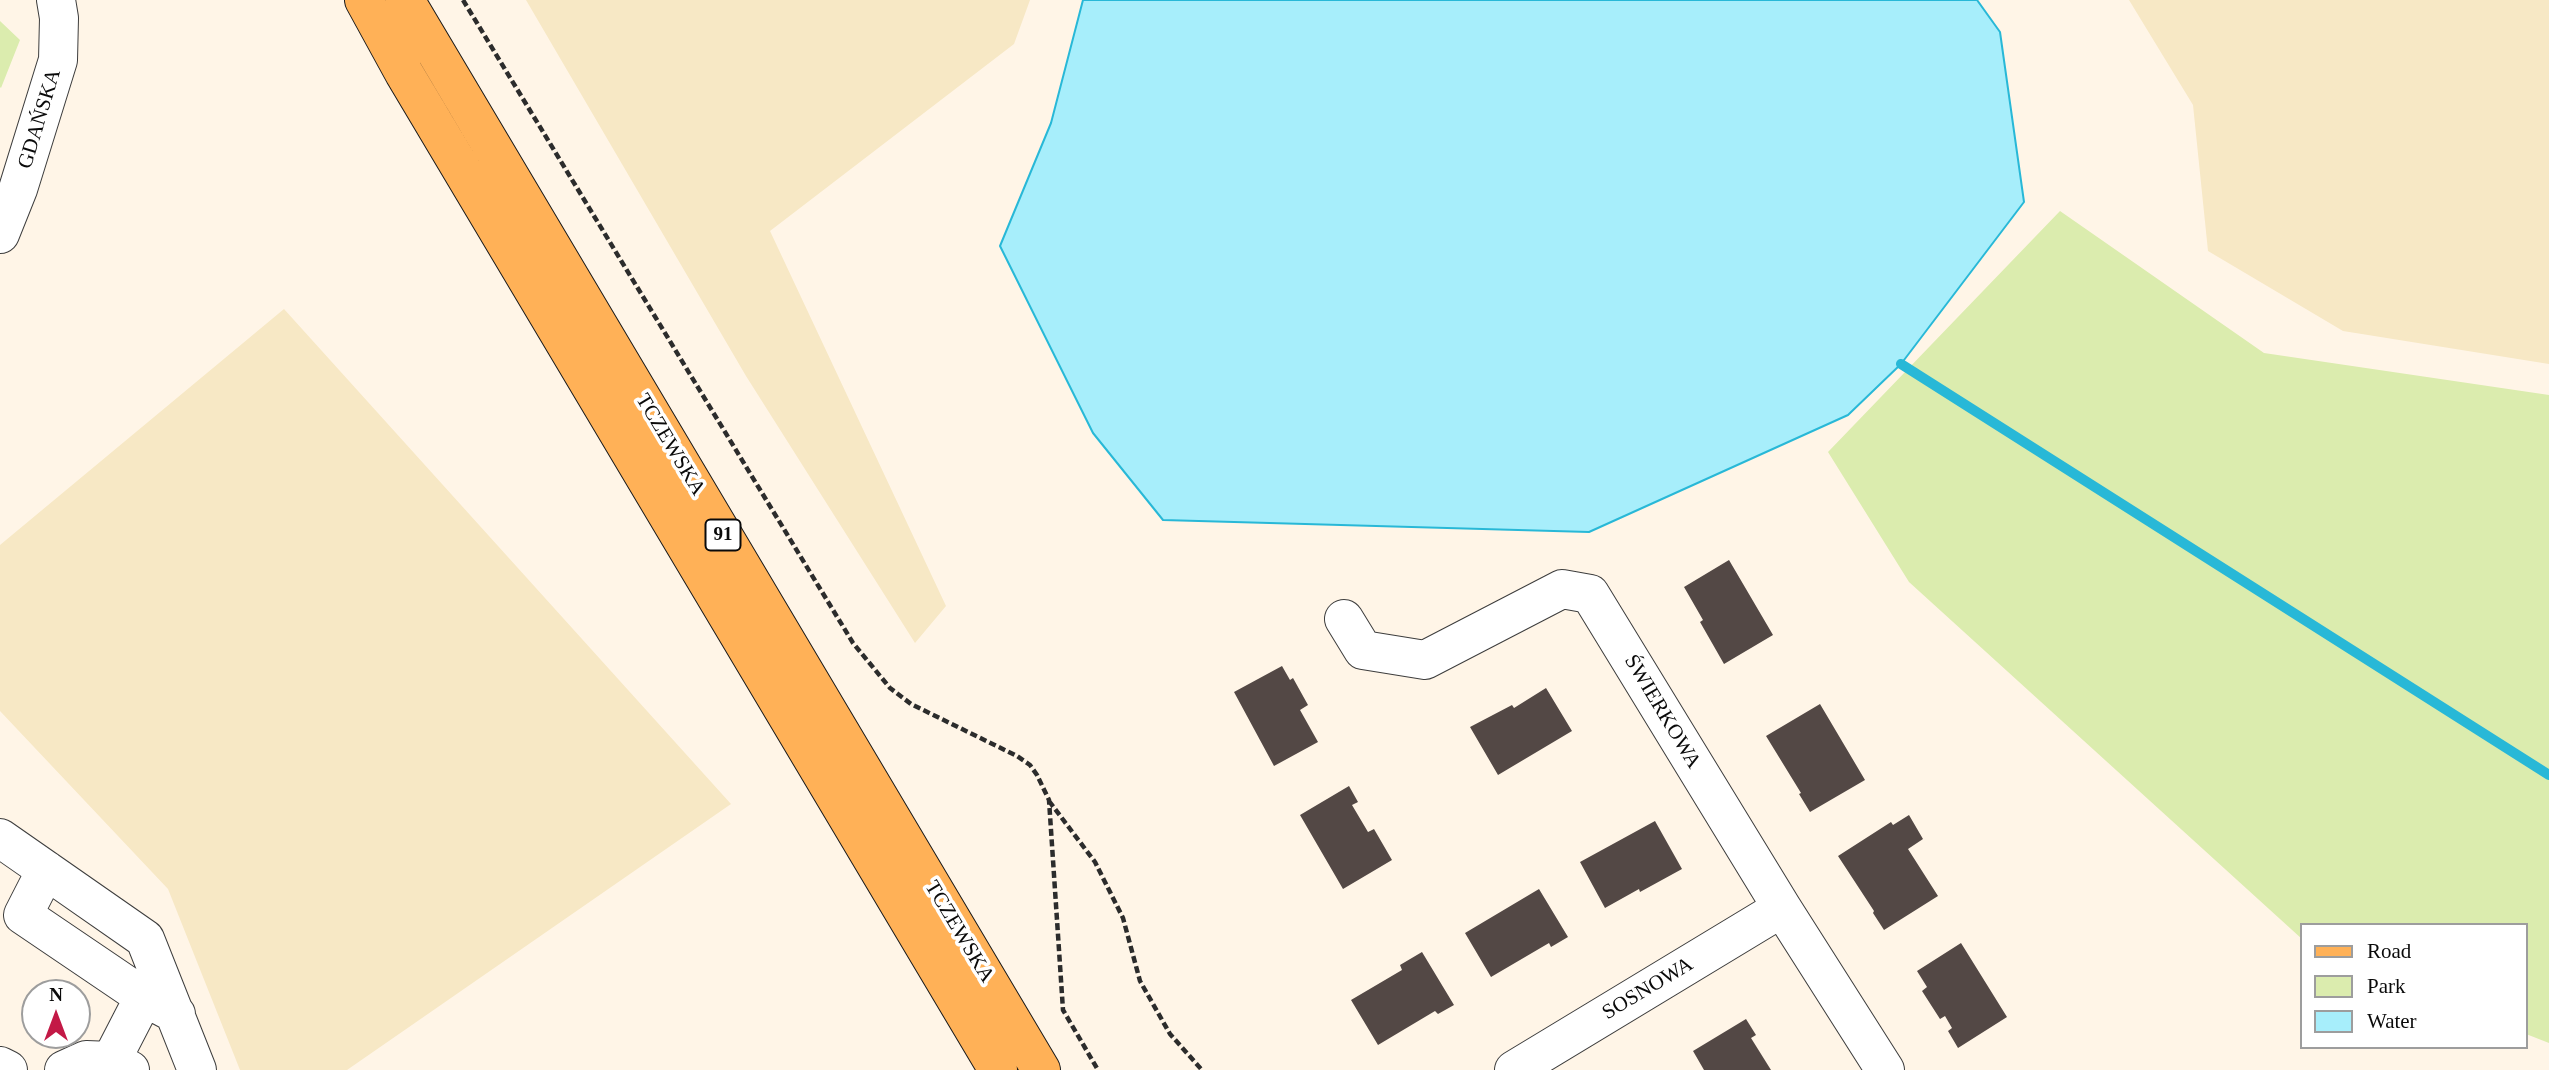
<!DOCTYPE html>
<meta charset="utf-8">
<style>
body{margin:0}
#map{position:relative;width:2549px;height:1070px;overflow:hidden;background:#fff5e7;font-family:Georgia,serif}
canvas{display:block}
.legend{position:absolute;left:2300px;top:923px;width:228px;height:126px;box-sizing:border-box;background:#fff;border:2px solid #9d9d9d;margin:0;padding:9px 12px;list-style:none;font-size:21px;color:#0a0a0a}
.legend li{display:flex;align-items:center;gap:14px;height:35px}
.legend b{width:35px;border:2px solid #9d9d9d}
.north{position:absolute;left:21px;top:979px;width:70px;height:70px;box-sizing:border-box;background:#fff;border:2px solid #9d9d9d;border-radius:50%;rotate:0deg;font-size:19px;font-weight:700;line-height:28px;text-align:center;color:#0a0a0a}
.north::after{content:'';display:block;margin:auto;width:24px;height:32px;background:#c31946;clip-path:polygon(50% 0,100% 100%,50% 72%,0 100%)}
</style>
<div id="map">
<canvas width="2549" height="1070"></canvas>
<ul class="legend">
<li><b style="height:9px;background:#ffb157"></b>Road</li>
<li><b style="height:19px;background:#dbecae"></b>Park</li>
<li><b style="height:19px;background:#a7eefb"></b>Water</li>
</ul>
<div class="north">N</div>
</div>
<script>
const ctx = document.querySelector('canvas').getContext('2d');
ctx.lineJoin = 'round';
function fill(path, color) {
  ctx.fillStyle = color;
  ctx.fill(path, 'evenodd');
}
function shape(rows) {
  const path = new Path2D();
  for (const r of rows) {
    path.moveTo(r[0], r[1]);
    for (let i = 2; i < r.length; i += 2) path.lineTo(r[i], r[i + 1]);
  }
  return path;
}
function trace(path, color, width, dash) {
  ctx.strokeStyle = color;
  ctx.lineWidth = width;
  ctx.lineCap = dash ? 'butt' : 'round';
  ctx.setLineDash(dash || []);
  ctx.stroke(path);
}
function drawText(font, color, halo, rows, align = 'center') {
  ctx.font = font + ' Georgia,serif';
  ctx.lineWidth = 7;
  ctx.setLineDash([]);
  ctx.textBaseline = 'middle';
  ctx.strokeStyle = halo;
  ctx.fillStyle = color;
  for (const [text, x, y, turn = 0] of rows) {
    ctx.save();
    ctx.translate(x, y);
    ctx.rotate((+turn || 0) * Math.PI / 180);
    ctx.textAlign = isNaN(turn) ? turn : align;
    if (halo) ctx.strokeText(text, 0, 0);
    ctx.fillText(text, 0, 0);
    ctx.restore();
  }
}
fill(shape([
 [526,0,1030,0,1014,44,770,231,946,606,915,643,746,376],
 [2129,0,2549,0,2549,364,2343,331,2208,251,2193,105],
 [284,309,731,804,347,1070,240,1070,168,889,0,711,0,545]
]), '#f7e8c5');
fill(shape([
 [0,21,20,40,1,88,0,87],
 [2060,211,2264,353,2549,395,2549,1043,2526,1034,2526,925,2302,925,2302,939,1909,582,1828,452]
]), '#dbecae');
const water = shape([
 [1083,0,1977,0,2000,32,2024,202,1901,364,1848,415,1589,532,1163,520,1093,433,1000,246,1051,123,1083,0]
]);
fill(water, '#a7eefb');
trace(water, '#28b8d7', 2);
trace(shape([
 [1901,364,2549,775]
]), '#28b8d7', 10);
fill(shape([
 [1729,560,1773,635,1724,664,1700,622,1703,620,1684,587],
 [1282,666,1290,680,1293,678,1308,705,1300,710,1318,742,1274,766,1234,692],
 [1546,688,1572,731,1498,775,1470,727,1512,705,1514,708],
 [1820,704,1865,780,1810,812,1799,794,1801,793,1766,736],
 [1349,786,1358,802,1352,805,1368,832,1374,829,1392,860,1343,889,1300,815],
 [1909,815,1923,839,1908,849,1938,896,1884,930,1873,913,1874,911,1838,856,1891,822,1893,825],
 [1655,821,1682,869,1640,892,1639,889,1605,908,1580,862],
 [1539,889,1568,937,1551,947,1549,943,1491,977,1465,933],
 [1961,943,2007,1017,1958,1048,1948,1031,1952,1028,1945,1016,1940,1019,1922,991,1927,987,1917,971],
 [1422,952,1454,1005,1438,1014,1435,1011,1378,1045,1351,1000,1402,970,1400,965],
 [1746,1019,1756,1035,1751,1038,1771,1070,1704,1070,1693,1051]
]), '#534845');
const minor = shape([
 [0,234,18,189,58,60,59,18,56,0],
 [1344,619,1363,650,1425,660,1562,589,1590,594,1782,908,1885,1070],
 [0,838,145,939,197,1070],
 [46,870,23,915,144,997,176,1014],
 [111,1061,144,997],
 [0,1066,8,1070],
 [64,1070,86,1060,111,1061,130,1070],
 [1514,1070,1782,908]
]);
const major = shape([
 [364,0,404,73,998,1070],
 [405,0,1041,1070]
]);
trace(minor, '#3d3d3d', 40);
trace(major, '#1b1b1b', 40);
trace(shape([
 [463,0,853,643,890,688,911,704,1017,756,1030,765,1037,775,1049,800,1063,1010,1098,1070],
 [1049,801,1095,862,1123,918,1140,981,1170,1034,1202,1070]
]), '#2c2c2c', 4.5, [7, 3.5]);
trace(minor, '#fff', 38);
trace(major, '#ffb157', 38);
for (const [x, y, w] of [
 [723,535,35]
]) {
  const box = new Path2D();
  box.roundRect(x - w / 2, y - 15.5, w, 31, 5);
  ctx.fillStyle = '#fff';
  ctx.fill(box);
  trace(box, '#0a0a0a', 2);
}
drawText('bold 19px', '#0a0a0a', null, [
 ["91",723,535]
]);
drawText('21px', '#0a0a0a', '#fff', [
 ["GDAŃSKA",40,119,-73],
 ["TCZEWSKA",670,445,59],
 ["ŚWIERKOWA",1662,712,59],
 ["TCZEWSKA",959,932,59],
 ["SOSNOWA",1648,989,-31]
]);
</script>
